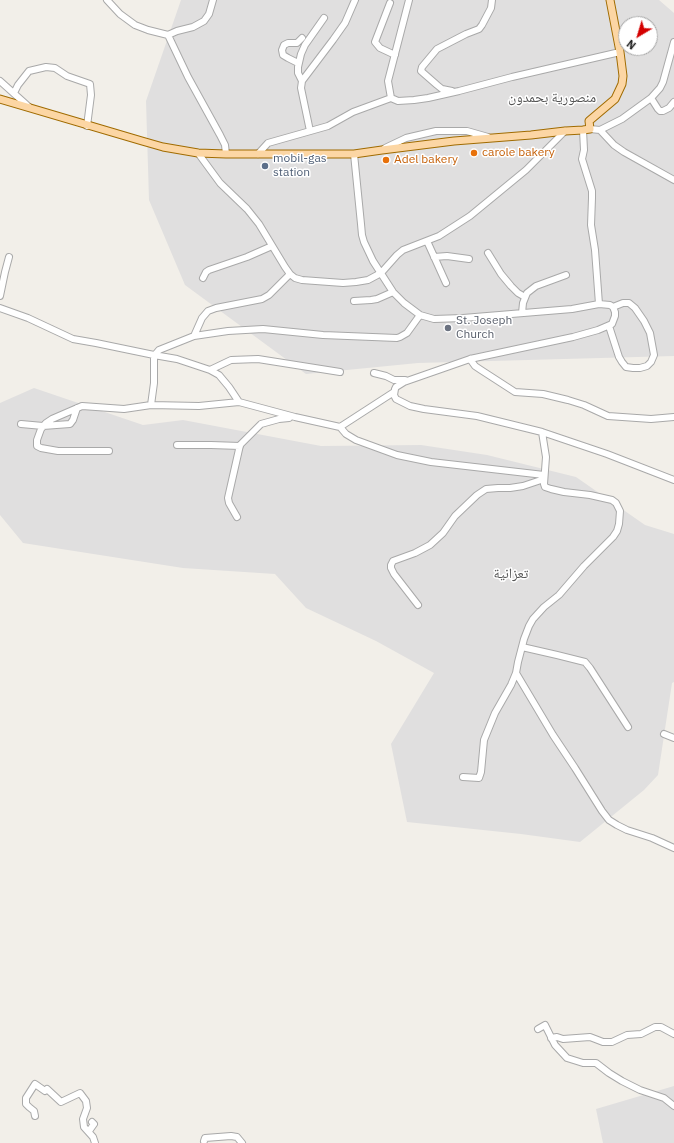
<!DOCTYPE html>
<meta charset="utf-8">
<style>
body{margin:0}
#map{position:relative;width:674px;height:1143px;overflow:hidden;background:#f2efe9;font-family:"IBM Plex Sans",sans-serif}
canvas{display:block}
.north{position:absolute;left:618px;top:16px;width:40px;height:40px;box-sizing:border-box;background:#fff;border:1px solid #a7a7a7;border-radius:50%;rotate:218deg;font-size:11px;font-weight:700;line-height:16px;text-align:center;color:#222}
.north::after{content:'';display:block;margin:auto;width:14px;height:18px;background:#d40000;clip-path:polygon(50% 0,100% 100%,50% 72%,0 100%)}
</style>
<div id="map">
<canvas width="674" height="1143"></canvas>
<div class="north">N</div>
</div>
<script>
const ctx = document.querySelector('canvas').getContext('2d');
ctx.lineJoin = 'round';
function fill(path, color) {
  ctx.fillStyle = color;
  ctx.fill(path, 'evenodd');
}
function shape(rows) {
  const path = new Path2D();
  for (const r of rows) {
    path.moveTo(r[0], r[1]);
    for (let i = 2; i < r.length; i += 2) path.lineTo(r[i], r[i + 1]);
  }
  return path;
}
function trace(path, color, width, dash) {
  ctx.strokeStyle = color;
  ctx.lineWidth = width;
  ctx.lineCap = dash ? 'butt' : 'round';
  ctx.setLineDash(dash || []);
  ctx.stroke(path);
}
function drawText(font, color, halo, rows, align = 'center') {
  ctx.font = font + ' "IBM Plex Sans","Noto Naskh Arabic",sans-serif';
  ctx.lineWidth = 3;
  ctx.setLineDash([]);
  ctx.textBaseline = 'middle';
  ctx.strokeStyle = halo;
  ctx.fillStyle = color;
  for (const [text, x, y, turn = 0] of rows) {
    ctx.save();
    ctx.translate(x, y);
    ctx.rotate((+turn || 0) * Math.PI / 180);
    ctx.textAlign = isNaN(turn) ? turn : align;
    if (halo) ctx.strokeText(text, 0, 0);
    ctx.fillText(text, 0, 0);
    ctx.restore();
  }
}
fill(shape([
 [181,0,659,0,674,13,674,356,418,363,306,374,185,285,149,200,146,101],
 [626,24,650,24,650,48,626,48],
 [34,388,143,425,183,420,321,446,421,445,487,455,576,477,645,525,674,534,674,682,672,683,658,775,644,790,580,842,521,834,407,822,391,744,434,673,376,641,306,608,275,574,183,568,23,543,0,515,0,403],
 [674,1086,674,1143,603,1143,596,1109]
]), '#e0dfdf');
const minor = shape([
 [107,0,120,14,135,25,148,30,168,35,177,31,193,27,204,21,209,14,213,0],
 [390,3,375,42,380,48,395,55],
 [168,35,188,77,220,135,225,145,226,154],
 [298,63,288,58,283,55,282,50,284,45,288,43,297,43,302,38],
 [0,81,29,107],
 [302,81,298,73,298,67,301,54,305,45,324,18],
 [452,91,442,89,437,85,421,71,422,67,437,49,466,34,479,29,482,25,491,8,492,0],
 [14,93,18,85,29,71,46,67,55,68,67,76,90,84,91,95,87,126],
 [391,98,388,81,409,0],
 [651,98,658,109,660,111,663,111,669,108,674,102],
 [590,129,600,130,614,145,624,152,674,180],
 [583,130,584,150,582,159,592,191,592,198,591,225,595,250,599,304],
 [600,130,622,119,651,98,660,88,663,82,674,42],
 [310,131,301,88,302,81,333,40,345,23,355,0],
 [385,148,406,138,436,131,467,131,488,137],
 [198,153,220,183,247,209,259,224,285,267,290,274,295,278,302,280,343,283,356,282,368,280,381,273,397,255,403,250,439,236,470,216,526,170,565,131],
 [258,154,268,143,328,126,353,112,391,98,398,101,414,100,428,98,459,91,512,77,620,52],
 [354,154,361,224,362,235,364,242,373,261,393,292,404,303,420,315,434,319,463,318,572,309,599,304,610,305,613,307,615,312,615,316,612,324,598,330,573,337,470,359,404,382,396,387,395,389,394,395,396,399,410,406,424,409,477,416,542,432,607,454,674,480],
 [427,241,446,283],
 [488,253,501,274,511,286,518,293,525,297],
 [434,257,447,256,469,259],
 [203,278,206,272,209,270,247,257,272,246],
 [0,296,5,272,9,257],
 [354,301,371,300,377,299,393,292],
 [0,308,28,318,73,339,96,343,154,355,177,359,210,370],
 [522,313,523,303,527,293,536,286,566,275],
 [609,326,619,357,622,362,626,367,633,368,640,368,647,366,651,362,654,355,650,333,644,321,635,308,629,303,623,303,613,307],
 [194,336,228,331,263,329,323,335,397,338,400,337,407,333,420,315],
 [470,359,475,366,481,370,515,392,543,394,568,400,584,405,608,416,651,419,674,417],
 [374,373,386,376,394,380,405,380],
 [239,402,229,387,219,375,210,370,231,360,258,359,340,372],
 [151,405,199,406,239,402,295,417,340,427,346,434,356,440,397,455,431,462,544,475],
 [21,424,43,426,70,424,73,420,77,408],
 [340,427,394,392],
 [177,445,211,445,240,446],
 [109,451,58,451,41,448,37,446,37,440,41,429,46,423,52,419,82,406,124,409,151,405,154,383,154,356,159,350,194,336,202,318,208,311,216,308,262,299,269,295,290,274],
 [237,517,229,503,228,498,240,445,261,424,279,419,289,418],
 [418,605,394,574,391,568,391,565,393,561,415,553,430,545,443,533,455,516,477,495,486,489,498,488,510,488,523,486,544,479],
 [522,647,557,655,585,662,590,668,628,727],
 [516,673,553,735,575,768,602,811,609,820,617,825,627,830,652,838,674,848],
 [664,734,674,738],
 [463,777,479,778,481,772,484,740,495,713,511,685,516,673,518,662,524,639,529,626,533,619,544,607,559,595,584,566,613,537,617,531,619,524,620,511,616,503,612,500,590,495,564,492,551,489,545,487,544,484,546,457,542,432],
 [538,1029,545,1025,555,1045,567,1058,583,1063,596,1063,609,1073,622,1081,640,1090,664,1098,674,1106],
 [551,1038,557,1037,563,1039,590,1037,603,1042,612,1042,627,1035,641,1034,655,1027,661,1027,674,1034],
 [35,1116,34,1111,29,1107,26,1104,26,1098,35,1084,45,1091,47,1089,61,1102,80,1093,86,1101,87,1108,83,1119,84,1127,93,1137,95,1143],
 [89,1131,94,1124,92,1122],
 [204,1141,205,1138,231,1136,237,1137,242,1143]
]);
const major = shape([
 [0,99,142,141,163,147,198,153,226,154,354,154,382,150,454,141,531,135,565,131,583,130,590,129,589,121,615,99,622,84,623,76,620,52,610,0]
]);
trace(minor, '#a9a9a9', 8);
trace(major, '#a06b00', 9);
trace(minor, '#fff', 6);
trace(major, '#fcd6a4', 7);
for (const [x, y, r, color] of [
 [474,153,4,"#e8710a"],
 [386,160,4,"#e8710a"],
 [265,166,4,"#5c6f8a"],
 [448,328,4,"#6b7280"]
]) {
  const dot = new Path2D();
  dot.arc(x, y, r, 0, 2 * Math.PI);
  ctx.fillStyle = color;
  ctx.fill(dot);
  trace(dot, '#fff', 1.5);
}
drawText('12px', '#c56008', '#fff', [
 ["carole bakery",482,153],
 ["Adel bakery",394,160]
], 'left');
drawText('12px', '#4e5e75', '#fff', [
 ["mobil-gas",273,159],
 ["station",273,173]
], 'left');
drawText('12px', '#5b616d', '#fff', [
 ["St. Joseph",456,321],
 ["Church",456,335]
], 'left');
drawText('14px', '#555', '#fff', [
 ["منصورية بحمدون",552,98],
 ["تعزانية",511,574]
]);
</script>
